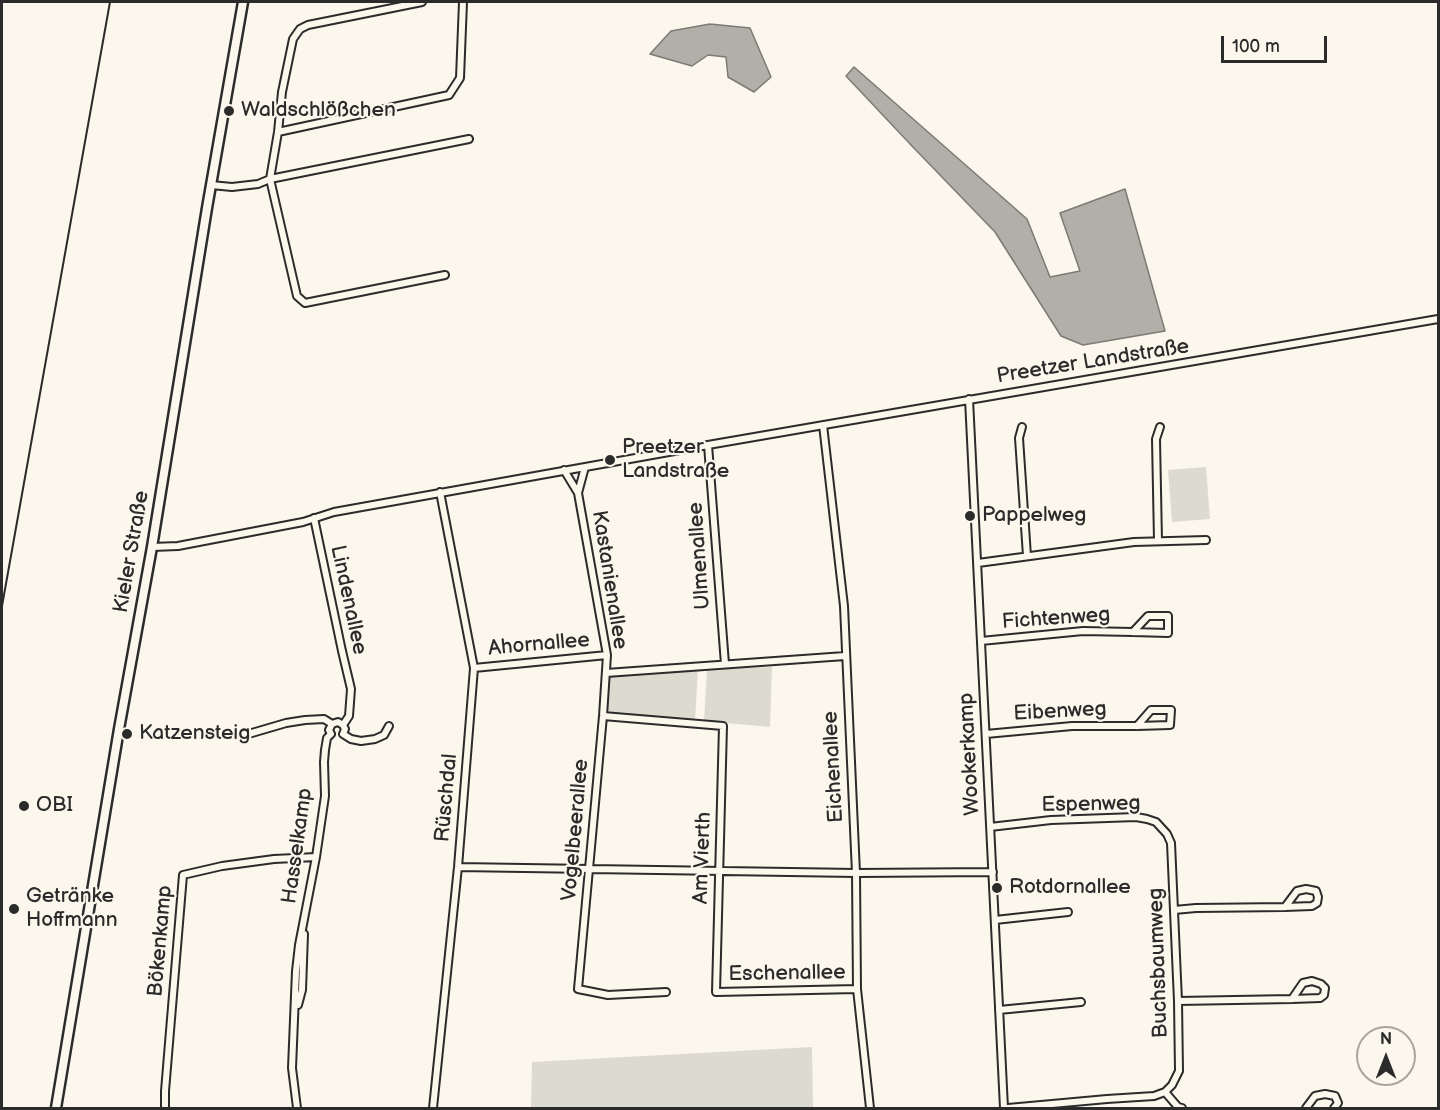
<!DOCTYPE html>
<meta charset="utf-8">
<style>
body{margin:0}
#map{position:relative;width:1440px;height:1110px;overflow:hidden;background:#fbf7ec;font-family:"Balsamiq Sans",sans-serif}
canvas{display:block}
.frame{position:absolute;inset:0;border:3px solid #2b2b2b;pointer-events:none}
.north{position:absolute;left:1356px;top:1026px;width:60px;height:60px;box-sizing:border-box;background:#fbf7ec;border:2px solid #a8a59f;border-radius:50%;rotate:0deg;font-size:16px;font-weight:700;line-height:24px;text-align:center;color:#2b2b2b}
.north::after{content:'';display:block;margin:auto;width:21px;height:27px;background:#2b2b2b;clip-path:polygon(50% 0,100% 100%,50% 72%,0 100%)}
.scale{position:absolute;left:1221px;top:36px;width:106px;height:27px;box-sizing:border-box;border:3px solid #2b2b2b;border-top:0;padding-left:8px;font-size:18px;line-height:21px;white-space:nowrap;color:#2b2b2b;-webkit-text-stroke:4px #fbf7ec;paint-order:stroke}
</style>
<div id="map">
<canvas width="1440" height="1110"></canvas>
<div class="frame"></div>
<div class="north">N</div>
<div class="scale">100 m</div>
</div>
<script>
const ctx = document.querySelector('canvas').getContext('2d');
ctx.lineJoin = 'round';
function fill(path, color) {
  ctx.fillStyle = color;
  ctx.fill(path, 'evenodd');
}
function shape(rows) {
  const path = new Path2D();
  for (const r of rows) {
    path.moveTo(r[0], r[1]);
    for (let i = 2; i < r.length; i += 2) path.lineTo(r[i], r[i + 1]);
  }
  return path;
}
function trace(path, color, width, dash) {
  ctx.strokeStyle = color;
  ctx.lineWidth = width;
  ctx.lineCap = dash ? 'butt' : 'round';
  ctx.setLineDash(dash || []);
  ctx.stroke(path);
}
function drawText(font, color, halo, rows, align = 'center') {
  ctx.font = font + ' "Balsamiq Sans",sans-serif';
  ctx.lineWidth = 4.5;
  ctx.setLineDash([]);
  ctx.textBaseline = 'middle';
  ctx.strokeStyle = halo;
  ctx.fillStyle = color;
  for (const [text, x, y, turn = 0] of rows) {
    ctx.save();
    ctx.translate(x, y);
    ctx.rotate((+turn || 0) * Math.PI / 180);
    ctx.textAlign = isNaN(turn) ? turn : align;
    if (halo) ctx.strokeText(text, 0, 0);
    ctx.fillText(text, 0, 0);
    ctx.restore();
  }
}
fill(shape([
 [1206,467,1210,519,1172,522,1168,470],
 [772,667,770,727,704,721,707,670],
 [698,670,695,720,607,712,609,676],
 [812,1047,813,1108,531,1108,532,1062]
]), '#dddad0');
const water = shape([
 [710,24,750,28,771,77,754,92,728,77,726,57,708,55,692,66,650,54,671,31,710,24],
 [854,67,1027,219,1050,277,1080,271,1060,213,1125,189,1165,331,1083,345,1061,336,995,232,911,145,846,76,854,67]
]);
fill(water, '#b1afa7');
trace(water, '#7b7a75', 1.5);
const street = shape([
 [422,2,308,25,300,29,293,39,282,92,278,132,270,179,297,296,305,303,445,275],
 [278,132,449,95,460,78,463,2],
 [211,185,232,187,258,184,270,179,469,139],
 [969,399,1004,1108],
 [823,425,844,606,856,873,857,989,870,1108],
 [1022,427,1019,438,1027,556],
 [708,445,725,664],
 [564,470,578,493,607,655,603,716,578,989,608,995,666,992],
 [578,493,585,467],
 [314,518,342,651,351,689,349,716,343,725,345,729,343,734],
 [1158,541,1156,439,1160,427],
 [152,547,178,546,303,522,334,512,708,445,1438,319],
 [978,563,1134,542,1206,540],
 [981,641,1083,631,1133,632,1168,633,1168,616,1148,616,1133,632],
 [474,668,607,655],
 [606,673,845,656],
 [603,716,723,726,716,992,857,989],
 [232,734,245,735,286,723,305,720,324,719,332,724,338,722,343,725],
 [343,734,351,739,361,741,375,739,384,735,389,726],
 [986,734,1072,726,1137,726,1170,725,1171,710,1151,710,1137,726],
 [990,827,1051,820,1136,817,1147,819,1156,822,1167,834,1171,843,1178,1001,1179,1071,1172,1085,1165,1092,1154,1096,1107,1099,1008,1108],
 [458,867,856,873,993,872],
 [1174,910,1196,908,1285,907,1312,906,1317,903,1318,897,1316,891,1306,889,1297,891,1285,907],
 [995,920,1068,912],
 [1178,1001,1292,999,1320,998,1324,995,1325,988,1321,984,1312,981,1303,983,1292,999],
 [298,1005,302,990,304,934],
 [999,1010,1081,1002],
 [1165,1092,1178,1107,1182,1108],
 [165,1108,165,1091,183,875,222,866,274,859,316,857],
 [297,1108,292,1068,296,971,299,945,316,857,325,796,324,762,325,750,327,738,331,734,329,730,332,724],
 [433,1108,458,867,474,668,440,492],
 [1306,1108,1315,1096,1325,1094,1335,1096,1338,1103,1334,1108]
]);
const secondary = shape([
 [56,1108,119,729,152,547,207,208,243,2]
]);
trace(street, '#2b2b2b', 10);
trace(secondary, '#2b2b2b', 13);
trace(street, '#fbf7ec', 6);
trace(secondary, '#fbf7ec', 8);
trace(shape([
 [2,606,110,2]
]), '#2b2b2b', 2);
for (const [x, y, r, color] of [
 [229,111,6,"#2b2b2b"],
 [610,460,6,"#2b2b2b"],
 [970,516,6,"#2b2b2b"],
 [127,734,6,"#2b2b2b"],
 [24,806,6,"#2b2b2b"],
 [997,888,6,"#2b2b2b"],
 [14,909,6,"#2b2b2b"]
]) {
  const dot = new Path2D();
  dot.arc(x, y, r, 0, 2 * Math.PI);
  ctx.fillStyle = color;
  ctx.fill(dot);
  trace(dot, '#fbf7ec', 2);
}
drawText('21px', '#2b2b2b', '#fbf7ec', [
 ["Waldschlößchen",241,111],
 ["Preetzer",622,448],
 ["Landstraße",622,472],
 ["Pappelweg",982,516],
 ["Katzensteig",139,734],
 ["OBI",36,806],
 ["Rotdornallee",1009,888],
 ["Getränke",26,897],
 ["Hoffmann",26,921]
], 'left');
drawText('21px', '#2b2b2b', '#fbf7ec', [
 ["Preetzer Landstraße",1093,362,-9],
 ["Kieler Straße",132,552,-80],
 ["Ulmenallee",700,556,-94],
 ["Kastanienallee",609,580,81],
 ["Lindenallee",348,600,78],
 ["Fichtenweg",1056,619,-4],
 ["Ahornallee",539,645,-5],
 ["Eibenweg",1060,712,-3],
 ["Wookerkamp",970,754,-93],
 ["Eichenallee",834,767,-93],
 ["Rüschdal",447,798,-85],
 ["Espenweg",1091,805,-1],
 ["Vogelbeerallee",576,830,-85],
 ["Hasselkamp",298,846,-82],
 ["Am Vierth",703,858,-88],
 ["Bökenkamp",161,941,-85],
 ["Buchsbaumweg",1159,963,-92],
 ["Eschenallee",787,974,-1]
]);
</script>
